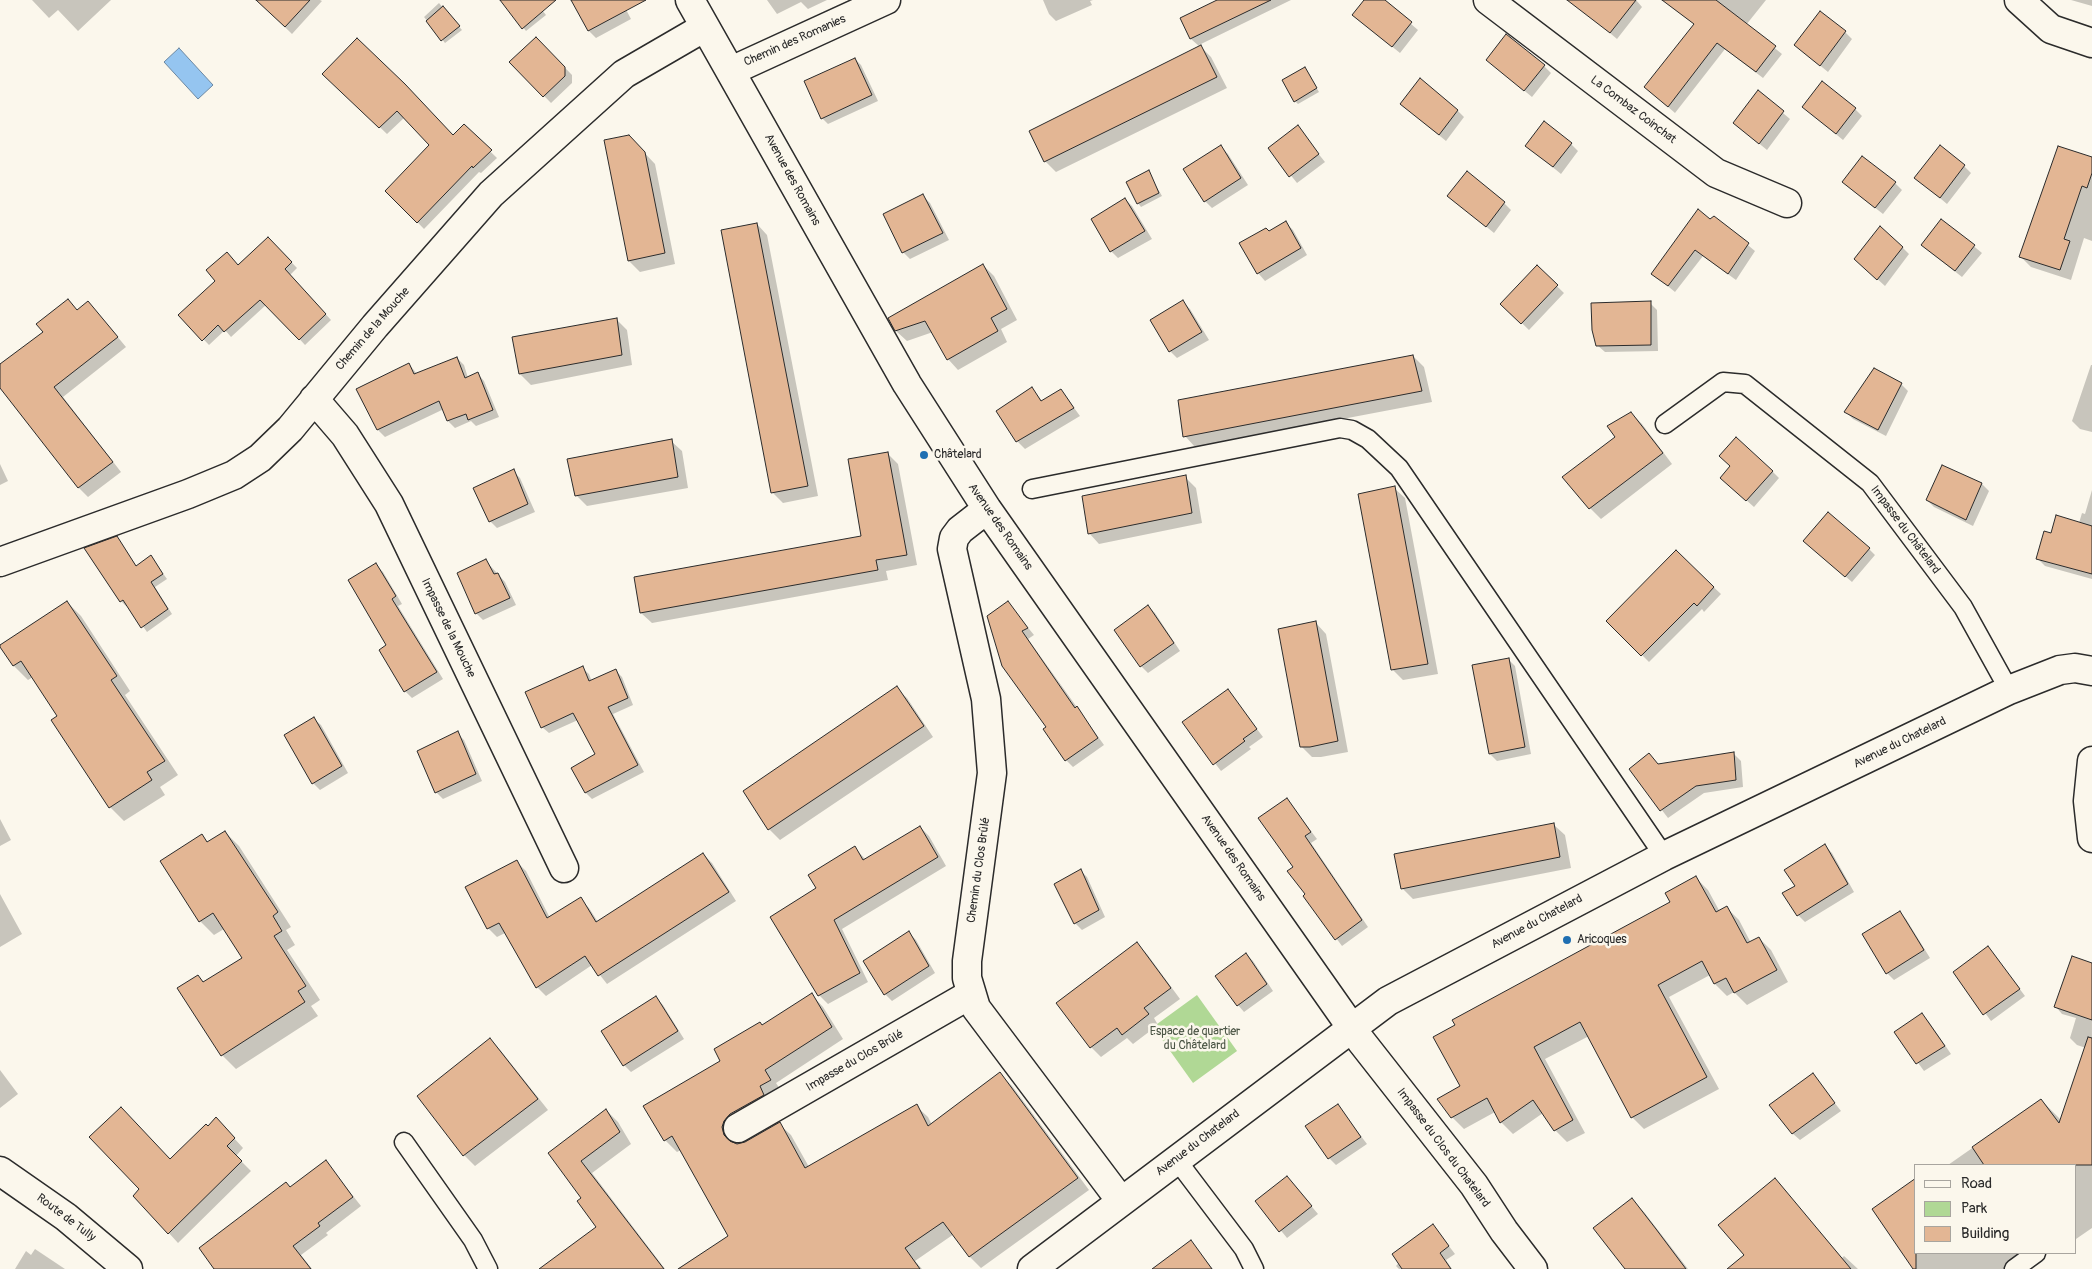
<!DOCTYPE html>
<meta charset="utf-8">
<style>
body{margin:0}
#map{position:relative;width:2092px;height:1269px;overflow:hidden;background:#fbf7ec;font-family:Pangolin,sans-serif}
canvas{display:block}
.legend{position:absolute;left:1914px;top:1164px;width:162px;height:90px;box-sizing:border-box;background:#fbf7ec;border:1px solid #a8a59f;margin:0;padding:6px 9px;list-style:none;font-size:15px;color:#2b2b2b}
.legend li{display:flex;align-items:center;gap:10px;height:25px}
.legend b{width:25px;border:1px solid #a8a59f}
</style>
<div id="map">
<canvas width="2092" height="1269"></canvas>
<ul class="legend">
<li><b style="height:6px;background:#fbf7ec"></b>Road</li>
<li><b style="height:14px;background:#b0d895"></b>Park</li>
<li><b style="height:14px;background:#e3b694"></b>Building</li>
</ul>
</div>
<script>
const ctx = document.querySelector('canvas').getContext('2d');
ctx.lineJoin = 'round';
function fill(path, color) {
  ctx.fillStyle = color;
  ctx.fill(path, 'evenodd');
}
function shape(rows) {
  const path = new Path2D();
  for (const r of rows) {
    path.moveTo(r[0], r[1]);
    for (let i = 2; i < r.length; i += 2) path.lineTo(r[i], r[i + 1]);
  }
  return path;
}
function trace(path, color, width, dash) {
  ctx.strokeStyle = color;
  ctx.lineWidth = width;
  ctx.lineCap = dash ? 'butt' : 'round';
  ctx.setLineDash(dash || []);
  ctx.stroke(path);
}
function drawText(font, color, halo, rows, align = 'center') {
  ctx.font = font + ' Pangolin,sans-serif';
  ctx.lineWidth = 5;
  ctx.setLineDash([]);
  ctx.textBaseline = 'middle';
  ctx.strokeStyle = halo;
  ctx.fillStyle = color;
  for (const [text, x, y, turn = 0] of rows) {
    ctx.save();
    ctx.translate(x, y);
    ctx.rotate((+turn || 0) * Math.PI / 180);
    ctx.textAlign = isNaN(turn) ? turn : align;
    if (halo) ctx.strokeText(text, 0, 0);
    ctx.fillText(text, 0, 0);
    ctx.restore();
  }
}
fill(shape([
 [1197,995,1237,1051,1193,1083,1153,1027]
]), '#b0d895');
const water = shape([
 [179,48,213,85,198,99,164,62,179,48]
]);
fill(water, '#95c5f0');
trace(water, '#6b87a1', 1);
fill(shape([
 [32,0,111,0,78,31,58,10,49,18],
 [257,0,320,0,322,1,292,34],
 [501,0,534,0,546,15,526,31],
 [572,0,621,0,631,19,596,38,589,31],
 [767,0,827,0,808,9,801,2,777,14],
 [1043,0,1093,0,1090,1,1092,5,1056,21,1049,14],
 [1220,0,1291,0,1199,45,1211,57,1227,88,1056,172,1045,161,1200,47,1191,39,1181,19],
 [1365,0,1383,0,1418,30,1400,53,1353,15],
 [1594,0,1636,0,1642,7,1617,39,1585,12],
 [1663,0,1766,0,1746,25,1782,54,1763,78,1725,49,1675,113,1645,87,1695,25],
 [2071,0,2092,0,2092,6],
 [439,3,462,30,445,43,424,17],
 [1845,32,1852,39,1828,72,1795,45],
 [536,38,572,75,572,83,551,103,511,62],
 [855,59,861,65,878,101,828,124,822,118],
 [1487,60,1544,66,1551,73,1532,97],
 [1305,68,1319,92,1298,104,1295,101],
 [324,74,453,136,464,126,497,158,481,173,479,172,424,229,387,191,431,145,405,117,387,134],
 [1758,92,1790,119,1767,150,1734,123],
 [1401,104,1457,110,1464,117,1446,141],
 [1803,107,1855,109,1862,116,1843,140],
 [1297,127,1325,162,1297,183,1269,148],
 [1571,144,1578,151,1561,174,1527,146],
 [1221,147,1228,154,1248,185,1212,208,1205,201],
 [640,148,655,164,675,264,640,272,629,261],
 [2092,159,2092,241,2084,238,2071,280,2031,267,2021,257],
 [1964,166,1971,173,1947,204,1916,178],
 [1148,172,1162,196,1141,207,1138,203],
 [1895,183,1902,190,1883,214,1850,188],
 [923,196,930,203,949,240,910,259,903,252],
 [1449,196,1504,203,1511,210,1494,233],
 [1125,199,1132,206,1152,239,1118,258,1111,251],
 [1714,217,1755,251,1736,280,1703,256,1675,292,1653,274],
 [1942,220,1982,253,1962,277,1930,252],
 [1286,223,1293,230,1307,255,1265,281,1258,273,1269,232],
 [757,224,767,235,818,496,783,503,772,492],
 [268,238,297,268,290,275,331,320,305,345,267,304,231,337,225,330,209,345,180,315],
 [1902,247,1909,254,1885,286,1863,266],
 [983,265,994,276,1017,320,1001,329,1007,342,958,370,948,359,933,332,907,341,896,331],
 [1537,267,1564,293,1529,330,1502,304],
 [1183,302,1190,309,1209,340,1177,358,1170,351,1152,320],
 [1650,303,1657,310,1658,351,1605,352,1597,345],
 [77,311,97,312,126,347,63,397,121,472,88,497,78,487,0,385,0,366],
 [616,319,627,330,632,365,531,385,520,374],
 [1413,356,1424,367,1432,402,1195,447,1185,436],
 [457,358,464,365,468,378,478,374,484,381,499,417,476,426,471,421,455,428,448,421,444,409,385,437,378,430,358,389,409,364,417,374],
 [2091,365,2092,365,2092,432,2080,429,2072,421],
 [1901,384,1908,391,1886,436,1853,419,1846,412],
 [1032,389,1043,402,1061,390,1080,416,1025,449,1017,441,998,411],
 [1631,413,1642,424,1672,464,1601,519,1590,508,1617,437],
 [671,441,682,451,688,488,587,506,576,495],
 [887,453,898,464,917,565,886,571,888,580,652,623,641,613,863,537],
 [0,464,8,481,0,485],
 [1732,466,1772,471,1779,478,1754,507,1728,484],
 [1943,466,1982,484,1989,491,1973,526,1934,507,1927,500],
 [513,471,520,478,535,512,497,528,490,521],
 [1185,477,1196,488,1202,523,1099,544,1089,533],
 [1394,488,1405,498,1438,674,1403,680,1393,670],
 [2092,490,2092,579,2045,566,2037,558,2052,534,2079,523,2082,513,2085,514],
 [121,543,137,567,151,557,167,579,155,587,172,614,147,632,128,605,126,606,121,601],
 [1811,547,1869,549,1875,555,1852,582],
 [1676,552,1721,594,1704,612,1702,609,1649,662,1608,621],
 [486,561,505,582,516,605,483,620,476,613],
 [376,565,383,572,402,604,398,606,443,679,412,698,405,691,388,646],
 [67,602,81,616,130,691,125,695,178,775,160,787,165,795,124,821,110,807,53,720,59,717,33,677,28,680,14,666,1,646],
 [1008,603,1034,635,1028,639,1104,745,1073,767,1066,760,1047,728],
 [1148,606,1155,613,1180,651,1148,673,1141,666],
 [1316,623,1326,634,1348,752,1321,757,1312,757,1301,746],
 [1508,659,1515,666,1531,754,1497,761,1490,754],
 [582,668,589,674,592,682,615,670,622,677,633,705,613,714,644,772,592,799,586,793,597,755,578,720,549,733,542,727],
 [896,688,907,698,933,737,780,840,769,829,744,792],
 [1228,691,1263,737,1249,747,1251,749,1221,771,1184,723],
 [314,719,321,725,348,773,320,790,313,783],
 [457,733,464,740,482,781,443,799,436,792],
 [1734,754,1741,761,1743,787,1704,793,1668,818,1631,770,1649,755,1659,765],
 [1287,800,1317,839,1311,843,1368,927,1342,946,1305,896,1307,895,1295,867],
 [0,819,11,840,0,846],
 [1554,825,1565,835,1571,868,1413,899,1402,888],
 [920,827,929,836,946,866,842,929,868,982,828,1004,819,995,818,889,855,848,866,860],
 [225,832,239,846,291,927,286,930,295,945,287,950,320,1000,311,1006,318,1016,236,1069,222,1055,198,976,205,983,243,958,224,929,214,935,200,921,162,862,202,836,209,843],
 [1825,846,1832,853,1854,892,1805,922,1798,915,1796,887],
 [703,854,712,863,736,901,607,984,592,965,546,996,537,987,505,933,497,937,488,928,517,862,526,871,550,918,580,899,589,908,598,922],
 [1080,870,1087,877,1105,917,1082,930,1075,923],
 [1696,878,1708,890,1720,912,1727,908,1739,920,1751,943,1759,938,1771,950,1788,982,1747,1005,1734,992,1727,996,1715,984,1710,975,1669,997,1719,1089,1644,1129,1632,1117,1589,1036,1545,1059,1585,1133,1567,1142,1555,1130,1543,1113,1513,1134,1501,1122,1495,1112,1464,1129,1452,1117,1462,1087],
 [0,894,22,934,0,947],
 [1899,912,1906,919,1930,958,1894,980,1887,973],
 [909,933,916,940,935,973,892,1001,885,994],
 [1137,944,1147,954,1180,999,1154,1018,1158,1025,1133,1044,1127,1038,1101,1057,1091,1047],
 [1988,947,2025,996,1991,1021,1955,972],
 [1246,954,1253,961,1273,991,1244,1012,1238,1005],
 [2092,964,2092,1114,2086,1048,2077,1045,2070,1038,2076,1018,2062,1014,2056,1007],
 [812,995,823,1007,843,1039,776,1083,782,1092,734,1140,735,1144,746,1143,779,1124,791,1135,809,1167,916,1106,928,1117,932,1125,1000,1074,1012,1086,1089,1190,981,1268,969,1256,954,1234,915,1261,922,1269,677,1269,730,1236,681,1150,677,1152,665,1140,722,1062,762,1026],
 [656,998,663,1005,684,1039,631,1072,624,1065],
 [1922,1015,1929,1022,1951,1054,1924,1071,1896,1033],
 [490,1040,501,1051,548,1110,475,1166,464,1155,418,1096],
 [0,1070,18,1094,0,1108],
 [1813,1075,1841,1111,1800,1140,1792,1133],
 [2041,1100,2061,1120,2092,1164,2092,1228,2076,1239,2076,1165,1948,1165],
 [1338,1106,1367,1144,1336,1165,1329,1158],
 [606,1110,618,1122,631,1144,592,1173,665,1269,542,1269,598,1227,583,1198,550,1154],
 [225,1128,243,1148,236,1156,251,1171,178,1243,135,1196,171,1160],
 [326,1162,361,1206,326,1233,328,1235,301,1255,312,1269,216,1269,291,1188],
 [1287,1177,1318,1214,1287,1238,1257,1201],
 [1775,1180,1842,1258,1844,1256,1858,1269,1729,1269,1746,1256],
 [1632,1200,1644,1212,1688,1269,1627,1269],
 [1433,1225,1455,1254,1446,1260,1452,1269,1399,1269,1396,1266],
 [1191,1242,1213,1269,1154,1269],
 [35,1249,65,1269,15,1269,26,1251,31,1255],
 [1916,1253,2047,1253,2024,1269,1915,1269]
]), '#0003');
const building = shape([
 [256,0,310,0,285,27,256,0],
 [500,0,556,0,522,29,500,0],
 [571,0,646,0,588,31,571,0],
 [1217,0,1271,0,1190,39,1180,18,1217,0],
 [1364,0,1385,0,1412,22,1392,47,1352,15,1364,0],
 [1567,0,1636,0,1610,33,1567,0],
 [1662,0,1716,0,1776,46,1756,72,1717,43,1668,107,1644,87,1694,24,1662,0],
 [443,6,460,26,441,41,426,21,443,6],
 [1820,11,1846,31,1820,66,1794,45,1820,11],
 [1506,34,1545,65,1524,91,1486,60,1506,34],
 [536,37,565,67,565,76,543,97,509,62,536,37],
 [357,38,405,84,453,135,464,124,492,150,473,168,472,166,417,223,385,191,429,145,397,111,379,128,322,74,357,38],
 [1201,45,1217,77,1044,162,1029,131,1201,45],
 [855,58,872,95,821,119,804,81,855,58],
 [1305,67,1317,88,1294,102,1282,80,1305,67],
 [1420,78,1458,110,1439,135,1400,104,1420,78],
 [1822,81,1856,108,1836,134,1802,107,1822,81],
 [1758,90,1784,111,1759,144,1733,123,1758,90],
 [1544,121,1572,143,1553,167,1525,146,1544,121],
 [1298,125,1319,154,1289,177,1268,148,1298,125],
 [629,135,645,152,665,253,628,261,604,140,629,135],
 [1221,145,1241,178,1204,202,1183,169,1221,145],
 [1940,145,1965,165,1940,198,1914,178,1940,145],
 [2058,146,2092,157,2092,173,2087,188,2082,186,2064,239,2070,241,2060,270,2019,257,2058,146],
 [1862,156,1896,182,1875,208,1842,182,1862,156],
 [1149,170,1159,193,1137,204,1126,182,1149,170],
 [1467,171,1505,202,1486,227,1447,196,1467,171],
 [923,194,943,233,902,253,883,214,923,194],
 [1125,198,1145,231,1110,252,1091,219,1125,198],
 [1698,209,1710,219,1714,216,1749,243,1728,274,1695,250,1668,286,1651,274,1698,209],
 [1941,219,1975,245,1955,271,1921,245,1941,219],
 [1286,221,1301,248,1257,274,1239,243,1266,228,1269,231,1286,221],
 [757,223,808,486,771,493,721,230,757,223],
 [1880,226,1903,247,1877,280,1854,259,1880,226],
 [268,237,292,262,285,269,326,314,299,340,260,300,224,332,218,325,202,341,178,315,215,281,206,270,227,252,238,265,268,237],
 [983,264,1007,309,991,318,998,331,947,360,925,321,895,331,888,318,983,264],
 [1537,265,1558,285,1521,324,1500,304,1537,265],
 [68,299,77,310,88,301,118,337,54,387,113,462,78,488,0,388,0,364,43,332,36,324,68,299],
 [1183,300,1202,332,1169,352,1150,320,1183,300],
 [1651,301,1651,345,1596,346,1592,330,1591,303,1651,301],
 [617,318,622,355,519,374,512,337,617,318],
 [1413,355,1422,391,1183,437,1178,400,1413,355],
 [457,357,465,378,478,372,493,410,468,420,466,414,447,421,439,401,377,430,356,389,409,363,414,374,457,357],
 [1874,368,1902,383,1878,430,1844,412,1874,368],
 [1032,387,1041,401,1061,389,1074,408,1016,442,996,411,1032,387],
 [1631,412,1663,453,1589,509,1562,477,1615,437,1607,426,1631,412],
 [1736,437,1773,471,1746,501,1720,478,1730,466,1719,456,1736,437],
 [672,439,678,477,575,496,567,459,672,439],
 [888,452,907,555,876,560,878,570,640,613,634,577,861,536,848,459,888,452],
 [1942,465,1982,483,1966,520,1926,500,1942,465],
 [514,469,528,504,489,522,473,488,514,469],
 [1186,475,1192,513,1088,534,1082,496,1186,475],
 [1395,486,1428,664,1391,670,1358,494,1395,486],
 [1828,512,1870,548,1845,577,1803,541,1828,512],
 [2056,515,2092,526,2092,574,2036,559,2044,531,2051,533,2056,515],
 [117,536,136,566,151,555,163,574,151,582,168,609,141,628,123,600,120,602,84,548,117,536],
 [1676,550,1714,587,1697,606,1694,603,1641,656,1606,621,1676,550],
 [486,559,494,574,498,573,510,598,475,614,457,573,486,559],
 [376,563,396,596,392,599,437,672,404,692,379,650,386,645,348,580,376,563],
 [67,601,117,676,111,680,165,761,147,772,152,780,109,808,51,720,57,716,21,661,13,666,0,647,0,645,67,601],
 [1008,601,1028,628,1022,631,1075,708,1077,706,1098,738,1065,761,1043,729,1046,727,1002,666,987,616,1008,601],
 [1148,605,1174,643,1140,667,1114,630,1148,605],
 [1316,621,1338,741,1310,747,1300,747,1278,629,1316,621],
 [1509,658,1525,747,1489,754,1472,665,1509,658],
 [583,666,589,681,616,669,628,698,608,707,638,765,585,793,571,768,595,754,573,713,541,728,525,692,583,666],
 [897,686,924,726,768,830,743,791,897,686],
 [1228,689,1257,729,1243,739,1245,741,1213,765,1182,722,1228,689],
 [314,717,342,766,312,784,284,735,314,717],
 [458,731,476,774,435,793,417,751,458,731],
 [1734,752,1736,780,1696,786,1660,811,1629,769,1649,753,1658,764,1734,752],
 [1287,798,1311,832,1305,836,1362,920,1335,940,1303,896,1305,894,1287,871,1293,867,1258,818,1287,798],
 [1554,823,1560,857,1401,889,1394,854,1554,823],
 [920,826,938,857,834,920,860,973,818,996,770,917,816,888,808,875,855,846,863,860,920,826],
 [225,831,278,912,273,916,282,931,274,936,306,986,298,991,305,1002,221,1056,177,988,198,975,203,982,242,958,213,913,199,922,160,861,202,834,207,842,225,831],
 [1825,844,1848,884,1797,916,1782,893,1795,886,1784,870,1825,844],
 [703,853,729,892,598,976,585,956,536,988,499,923,487,929,465,887,517,860,547,918,581,897,596,922,703,853],
 [1081,869,1099,910,1074,924,1054,884,1081,869],
 [1696,876,1716,912,1727,906,1747,943,1759,937,1777,970,1734,993,1726,978,1714,984,1702,961,1658,985,1707,1077,1631,1118,1580,1022,1534,1047,1573,1120,1554,1131,1533,1100,1500,1123,1487,1098,1451,1118,1437,1099,1460,1086,1433,1037,1455,1025,1452,1020,1670,902,1665,893,1696,876],
 [1900,911,1924,950,1886,974,1862,934,1900,911],
 [909,931,929,966,884,995,863,961,909,931],
 [1137,942,1171,988,1144,1008,1149,1014,1122,1035,1117,1028,1090,1048,1056,1003,1137,942],
 [1988,946,2020,989,1983,1015,1953,972,1988,946],
 [1246,953,1267,984,1237,1006,1215,976,1246,953],
 [2072,956,2092,963,2092,1020,2054,1007,2072,956],
 [812,993,832,1027,765,1070,771,1080,760,1086,764,1095,730,1114,724,1121,722,1127,724,1135,730,1141,737,1144,745,1142,780,1122,805,1168,917,1104,928,1126,1000,1072,1078,1178,969,1257,943,1222,905,1248,920,1269,678,1269,728,1236,672,1136,664,1141,643,1106,720,1061,714,1049,760,1022,762,1025,812,993],
 [656,996,678,1031,623,1066,601,1031,656,996],
 [1922,1013,1945,1046,1916,1064,1894,1032,1922,1013],
 [2088,1037,2092,1038,2092,1165,1984,1165,1972,1147,2041,1099,2059,1123,2088,1037],
 [490,1038,538,1099,463,1156,417,1096,490,1038],
 [1813,1073,1835,1103,1792,1134,1769,1105,1813,1073],
 [1338,1104,1361,1137,1328,1159,1305,1126,1338,1104],
 [121,1107,170,1159,206,1124,208,1126,216,1117,235,1138,227,1146,242,1161,168,1234,133,1196,139,1189,89,1137,121,1107],
 [606,1109,620,1132,581,1161,664,1269,539,1269,596,1227,577,1201,581,1198,548,1153,606,1109],
 [326,1160,353,1197,318,1223,320,1226,293,1246,311,1269,214,1269,199,1248,286,1182,290,1187,326,1160],
 [1287,1176,1312,1206,1279,1232,1255,1201,1287,1176],
 [1775,1178,1851,1269,1727,1269,1744,1255,1718,1225,1775,1178],
 [1916,1178,1916,1269,1913,1269,1872,1209,1916,1178],
 [1632,1198,1656,1229,1686,1269,1625,1269,1593,1228,1632,1198],
 [1433,1224,1449,1246,1440,1253,1451,1269,1402,1269,1392,1254,1433,1224],
 [1191,1240,1212,1269,1152,1269,1191,1240]
]);
fill(building, '#e3b694');
trace(building, '#2b2b2b', 1);
const lane = shape([
 [1665,424,1723,382,1745,384,1870,483,1963,607,2009,690],
 [1032,489,1340,428,1352,430,1368,439,1399,468,1664,856],
 [404,1142,473,1240,488,1269],
 [1176,1159,1244,1249,1254,1269],
 [2014,1269,2036,1253]
]);
const street = shape([
 [690,0,907,384,987,509,1361,1041,1474,1185,1504,1231,1533,1269],
 [1488,0,1716,173,1787,203],
 [2019,0,2051,29,2092,43],
 [731,71,886,0],
 [314,399,345,435,389,504,564,868],
 [987,509,960,530,954,538,952,549,986,699,992,773,967,961,967,978,976,1008,1121,1201],
 [0,562,188,494,234,475,260,458,290,429,375,326,491,194,624,74,705,27],
 [2092,761,2088,801,2092,838],
 [738,1128,971,994],
 [1032,1269,1388,1001,1664,856,2009,690,2060,670,2075,668,2092,671]
]);
const secondary = shape([
 [0,1171,66,1217,128,1269]
]);
trace(lane, '#2b2b2b', 21);
trace(street, '#2b2b2b', 31);
trace(secondary, '#2b2b2b', 31);
trace(lane, '#fbf7ec', 18);
trace(street, '#fbf7ec', 28);
trace(secondary, '#fbf7ec', 28);
for (const [x, y, r, color] of [
 [924,455,5,"#1f6fb2"],
 [1567,940,5,"#1f6fb2"]
]) {
  const dot = new Path2D();
  dot.arc(x, y, r, 0, 2 * Math.PI);
  ctx.fillStyle = color;
  ctx.fill(dot);
  trace(dot, '#fbf7ec', 2);
}
drawText('12px', '#2b2b2b', '#fbf7ec', [
 ["Chemin des Romanies",795,41,-24],
 ["La Combaz Coinchat",1633,110,37],
 ["Avenue des Romains",792,180,61],
 ["Chemin de la Mouche",373,329,-49],
 ["Avenue des Romains",1000,527,55],
 ["Impasse du Châtelard",1905,530,53],
 ["Impasse de la Mouche",448,628,64],
 ["Avenue du Chatelard",1900,743,-26],
 ["Avenue des Romains",1233,858,55],
 ["Chemin du Clos Brûlé",979,870,-82],
 ["Avenue du Chatelard",1537,922,-28],
 ["Impasse du Clos Brûlé",855,1061,-30],
 ["Avenue du Chatelard",1198,1143,-37],
 ["Impasse du Clos du Chatelard",1443,1148,53],
 ["Route de Tully",66,1218,37]
]);
drawText('12px', '#2b2b2b', '#fbf7ec', [
 ["Châtelard",934,455],
 ["Aricoques",1577,940]
], 'left');
drawText('12px', '#4c5646', '#fbf7ec', [
 ["Espace de quartier",1195,1032],
 ["du Châtelard",1195,1046]
]);
</script>
